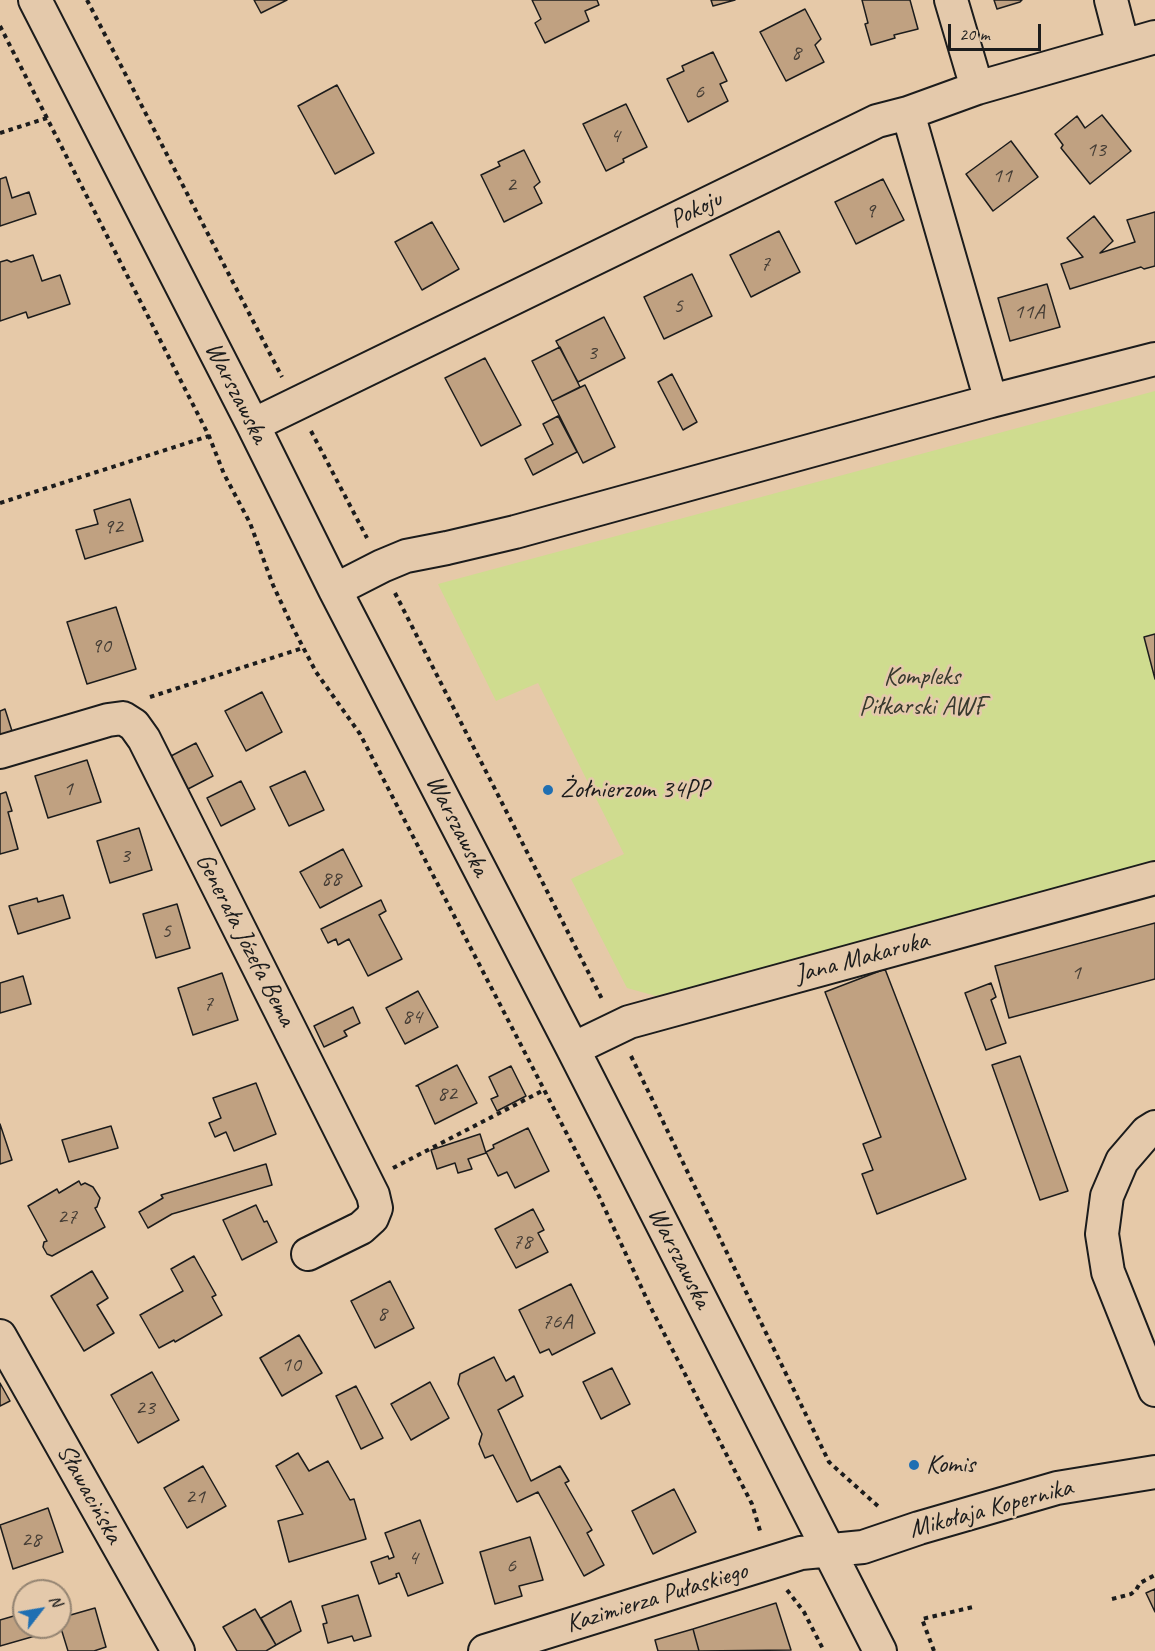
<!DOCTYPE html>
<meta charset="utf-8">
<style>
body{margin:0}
#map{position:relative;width:1155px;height:1651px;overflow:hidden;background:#e6c9a8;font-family:Caveat,sans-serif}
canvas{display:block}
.north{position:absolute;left:12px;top:1579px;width:60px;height:60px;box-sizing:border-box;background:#e4c9ab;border:2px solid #948472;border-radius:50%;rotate:59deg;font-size:16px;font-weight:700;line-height:24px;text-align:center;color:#1c1c1c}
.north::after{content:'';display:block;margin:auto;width:21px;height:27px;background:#1f6fb2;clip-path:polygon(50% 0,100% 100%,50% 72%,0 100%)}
.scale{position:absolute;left:948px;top:24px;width:93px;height:27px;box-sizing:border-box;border:3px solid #1c1c1c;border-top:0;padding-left:8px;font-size:18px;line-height:21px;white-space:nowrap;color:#1c1c1c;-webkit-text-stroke:4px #e4c9ab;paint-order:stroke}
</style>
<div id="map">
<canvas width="1155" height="1651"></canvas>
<div class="north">N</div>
<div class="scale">20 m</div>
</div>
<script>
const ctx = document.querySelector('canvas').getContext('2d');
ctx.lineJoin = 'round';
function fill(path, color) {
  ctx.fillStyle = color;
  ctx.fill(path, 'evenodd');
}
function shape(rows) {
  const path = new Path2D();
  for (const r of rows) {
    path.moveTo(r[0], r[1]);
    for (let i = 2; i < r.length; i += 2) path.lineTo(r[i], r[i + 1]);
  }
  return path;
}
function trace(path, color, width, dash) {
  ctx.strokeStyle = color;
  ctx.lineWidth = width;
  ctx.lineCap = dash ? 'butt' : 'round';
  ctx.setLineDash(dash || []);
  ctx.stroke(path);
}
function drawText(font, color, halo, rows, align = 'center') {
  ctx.font = font + ' Caveat,sans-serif';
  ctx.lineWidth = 5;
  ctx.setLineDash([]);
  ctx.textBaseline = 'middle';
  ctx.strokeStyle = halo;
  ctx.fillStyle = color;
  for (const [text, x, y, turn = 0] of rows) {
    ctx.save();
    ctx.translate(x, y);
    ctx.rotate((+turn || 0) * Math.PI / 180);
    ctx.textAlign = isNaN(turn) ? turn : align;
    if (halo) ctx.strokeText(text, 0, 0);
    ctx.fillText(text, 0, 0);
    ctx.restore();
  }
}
fill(shape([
 [1155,391,1155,866,1014,905,656,996,627,988,571,879,624,854,538,683,496,701,438,584]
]), '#cfdc8f');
const building = shape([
 [254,0,287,0,261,13,254,0],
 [532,0,597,0,599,5,585,11,589,21,545,43,535,23,541,19,532,0],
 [711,0,735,0,713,6,711,0],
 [862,0,910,0,918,29,894,35,895,38,871,45,865,24,868,23,862,0],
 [994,0,1022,0,1020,2,997,9,994,0],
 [805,9,821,39,815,45,824,62,786,81,760,32,805,9],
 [713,52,727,81,720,84,728,101,688,122,667,79,684,71,682,66,713,52],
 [337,85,374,153,335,174,298,106,337,85],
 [626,104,647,147,623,159,624,162,606,171,583,124,626,104],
 [1102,115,1131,151,1090,184,1061,148,1063,145,1055,134,1077,116,1085,128,1102,115],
 [1011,141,1038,177,993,211,966,174,1011,141],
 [524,150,540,182,534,187,542,203,504,222,481,175,500,166,498,162,524,150],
 [6,177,12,198,29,192,36,214,0,226,0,179,6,177],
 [883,179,904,220,856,244,835,202,883,179],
 [1155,212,1155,266,1144,269,1141,267,1070,289,1061,264,1083,257,1067,238,1094,216,1113,241,1100,253,1135,242,1127,220,1155,212],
 [432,222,459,269,422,290,395,242,432,222],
 [779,231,800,272,751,297,730,255,779,231],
 [33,255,42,281,60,275,70,304,28,318,26,312,0,321,0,262,7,260,11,262,33,255],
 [692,274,712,316,664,339,644,297,692,274],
 [1047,284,1060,327,1010,341,998,298,1047,284],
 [604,317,625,358,578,382,556,341,604,317],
 [560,347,580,387,552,401,532,361,560,347],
 [485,358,521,425,481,446,445,378,485,358],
 [672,374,697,422,683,430,658,382,672,374],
 [585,385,615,447,583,463,552,401,585,385],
 [558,416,577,452,533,475,525,459,553,444,543,424,558,416],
 [130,499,143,541,85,559,76,530,98,524,94,510,130,499],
 [116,607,136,669,87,684,67,622,116,607],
 [1155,634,1155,679,1144,637,1155,634],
 [262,692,282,732,246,751,225,711,262,692],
 [5,709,12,731,0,735,0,711,5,709],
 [196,743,213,776,188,789,171,756,196,743],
 [87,760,101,802,48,818,35,776,87,760],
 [305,771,324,810,289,826,270,787,305,771],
 [241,781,255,809,221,826,207,798,241,781],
 [6,792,12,811,8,812,18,849,0,854,0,794,6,792],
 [139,828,152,870,110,883,97,841,139,828],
 [343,849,362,886,320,908,300,872,343,849],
 [63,895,70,918,18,934,9,906,37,898,38,902,63,895],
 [381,900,386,911,379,915,402,959,368,976,349,939,338,945,336,939,328,943,321,929,381,900],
 [177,904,190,948,156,958,143,914,177,904],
 [1155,923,1155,979,1009,1018,995,966,1155,923],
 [885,969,966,1179,877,1214,862,1174,873,1170,863,1144,881,1137,825,992,885,969],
 [222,973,238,1020,193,1035,178,988,222,973],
 [23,976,31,1004,0,1013,0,983,23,976],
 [991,983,996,997,991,1000,1006,1043,986,1050,965,993,991,983],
 [418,991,438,1027,405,1044,386,1008,418,991],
 [353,1007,360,1023,344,1031,347,1036,324,1047,314,1026,353,1007],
 [1020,1056,1068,1191,1040,1200,992,1065,1020,1056],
 [457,1065,477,1103,435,1124,418,1086,416,1086,457,1065],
 [511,1066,526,1096,497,1111,491,1099,498,1096,489,1077,511,1066],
 [256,1083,276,1134,234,1151,226,1132,215,1137,209,1123,221,1118,213,1098,256,1083],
 [0,1124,12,1160,0,1164,0,1124],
 [111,1126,118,1148,69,1162,62,1140,111,1126],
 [528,1128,549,1171,515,1188,507,1172,498,1176,486,1152,494,1148,493,1145,528,1128],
 [480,1134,486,1153,468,1159,472,1169,458,1173,455,1163,437,1169,431,1150,480,1134],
 [266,1164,272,1185,172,1214,148,1228,139,1212,163,1198,161,1195,266,1164],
 [79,1181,81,1185,85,1183,93,1187,100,1198,97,1207,95,1208,105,1227,52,1256,47,1254,43,1247,44,1242,47,1241,28,1206,57,1189,59,1193,79,1181],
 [256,1205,264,1222,267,1221,277,1242,242,1260,223,1220,256,1205],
 [533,1209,544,1230,538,1233,548,1252,516,1268,495,1229,533,1209],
 [194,1256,216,1295,212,1297,222,1315,175,1342,174,1340,159,1348,140,1315,183,1291,171,1269,194,1256],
 [92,1271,108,1298,97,1305,114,1333,84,1351,51,1296,92,1271],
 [390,1281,414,1328,375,1348,351,1301,390,1281],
 [571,1284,595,1333,552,1355,549,1349,540,1353,519,1310,571,1284],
 [299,1335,322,1373,282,1396,260,1358,299,1335],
 [494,1357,506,1381,514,1376,523,1396,498,1410,531,1481,560,1466,569,1481,565,1483,592,1530,587,1533,604,1565,584,1576,538,1492,517,1502,493,1455,485,1458,479,1444,482,1434,458,1384,460,1374,494,1357],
 [612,1368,630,1404,601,1419,583,1382,612,1368],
 [152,1372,179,1420,138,1443,111,1395,152,1372],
 [430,1382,449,1418,411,1440,391,1404,430,1382],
 [0,1383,10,1401,0,1406,0,1383],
 [356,1386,383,1438,361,1449,336,1396,356,1386],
 [298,1453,309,1471,328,1461,350,1500,354,1499,366,1539,289,1562,278,1521,303,1514,276,1466,298,1453],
 [203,1466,226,1506,187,1528,164,1488,203,1466],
 [674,1489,696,1532,653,1554,632,1511,674,1489],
 [48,1508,63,1552,13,1569,0,1525,48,1508],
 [420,1520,443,1583,408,1596,399,1573,396,1574,397,1577,379,1584,371,1562,388,1556,389,1559,394,1557,385,1533,420,1520],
 [530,1537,543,1580,519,1586,522,1596,495,1604,480,1552,530,1537],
 [1155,1589,1155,1612,1146,1593,1155,1589],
 [358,1595,371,1636,354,1641,352,1636,328,1643,323,1624,327,1623,322,1606,358,1595],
 [291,1601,301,1631,276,1645,261,1618,291,1601],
 [776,1603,791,1650,699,1651,693,1629,776,1603],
 [95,1608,106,1647,94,1651,68,1651,60,1625,60,1618,95,1608],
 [255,1609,276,1645,266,1651,237,1651,223,1627,255,1609],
 [24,1613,24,1627,40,1627,42,1634,0,1646,0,1620,24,1613],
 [693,1629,699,1651,658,1651,655,1640,693,1629]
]);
fill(building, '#c0a181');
trace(building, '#1c1c1c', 1.5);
const minor = shape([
 [35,0,253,425,335,590,573,1049,880,1651],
 [951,0,977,88],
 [1111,0,1123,46],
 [908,113,991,401,1155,359],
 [253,425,877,121,908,113,977,88,1155,37],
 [335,590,382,566,406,556,447,548,515,532,991,401],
 [0,752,108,720,123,718,134,725,144,739,373,1195,376,1208,372,1218,361,1228,308,1254],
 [573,1049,629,1022,1155,878],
 [1155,1127,1147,1132,1122,1161,1107,1196,1102,1234,1108,1272,1155,1390],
 [0,1336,178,1651],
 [485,1651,801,1553,863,1547,919,1528,1057,1488,1155,1472]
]);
trace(minor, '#1c1c1c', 36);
trace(shape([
 [87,0,282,377],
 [0,26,209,436,224,474,250,523,273,585,293,628,316,672,360,734,597,1192,651,1308,752,1504,761,1534],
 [0,133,47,118],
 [311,431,367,538],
 [0,503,209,436],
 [395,593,603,1001],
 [150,697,303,648],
 [631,1056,829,1462,880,1508],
 [393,1168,544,1090],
 [787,1590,804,1612,824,1651],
 [1112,1599,1131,1594,1136,1590,1140,1583,1155,1575],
 [934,1651,922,1619,973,1607]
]), '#1c1c1c', 4, [4.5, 4.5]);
trace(minor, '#e4c9ab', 32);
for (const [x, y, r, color] of [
 [548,790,6,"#1f6fb2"],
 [914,1465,6,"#1f6fb2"]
]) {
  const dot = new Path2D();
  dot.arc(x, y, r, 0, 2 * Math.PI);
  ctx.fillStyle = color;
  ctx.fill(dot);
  trace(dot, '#e4c9ab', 2);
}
drawText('22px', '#453d35', null, [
 ["8",796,53],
 ["6",699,92],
 ["4",615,136],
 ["13",1096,150],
 ["11",1002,176],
 ["2",511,185],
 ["9",870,211],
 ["7",765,264],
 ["5",678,306],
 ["11A",1029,312],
 ["3",592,353],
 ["92",113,527],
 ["90",101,646],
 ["1",68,789],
 ["3",125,856],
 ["88",331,879],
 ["5",166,931],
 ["1",1076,973],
 ["7",208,1004],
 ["84",412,1017],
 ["82",447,1094],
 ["27",67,1217],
 ["78",522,1242],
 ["8",382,1314],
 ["76A",557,1322],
 ["10",291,1365],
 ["23",145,1408],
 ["21",195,1497],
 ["28",31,1540],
 ["4",413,1558],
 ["6",511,1566]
]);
drawText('26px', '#1c1c1c', '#e4c9ab', [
 ["Pokoju",696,210,-26],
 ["Warszawska",236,393,63],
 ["Warszawska",457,826,63],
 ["Generała Józefa Bema",245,940,63],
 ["Jana Makaruka",862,958,-15],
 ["Warszawska",679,1258,63],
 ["Sławacińska",89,1494,61],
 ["Mikołaja Kopernika",991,1509,-15],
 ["Kazimierza Pułaskiego",657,1598,-17]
]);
drawText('26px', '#37392d', '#e4c9ab', [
 ["Kompleks",922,677],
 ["Piłkarski AWF",922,707]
]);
drawText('26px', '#1c1c1c', '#e4c9ab', [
 ["Żołnierzom 34PP",560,790],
 ["Komis",926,1465]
], 'left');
</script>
